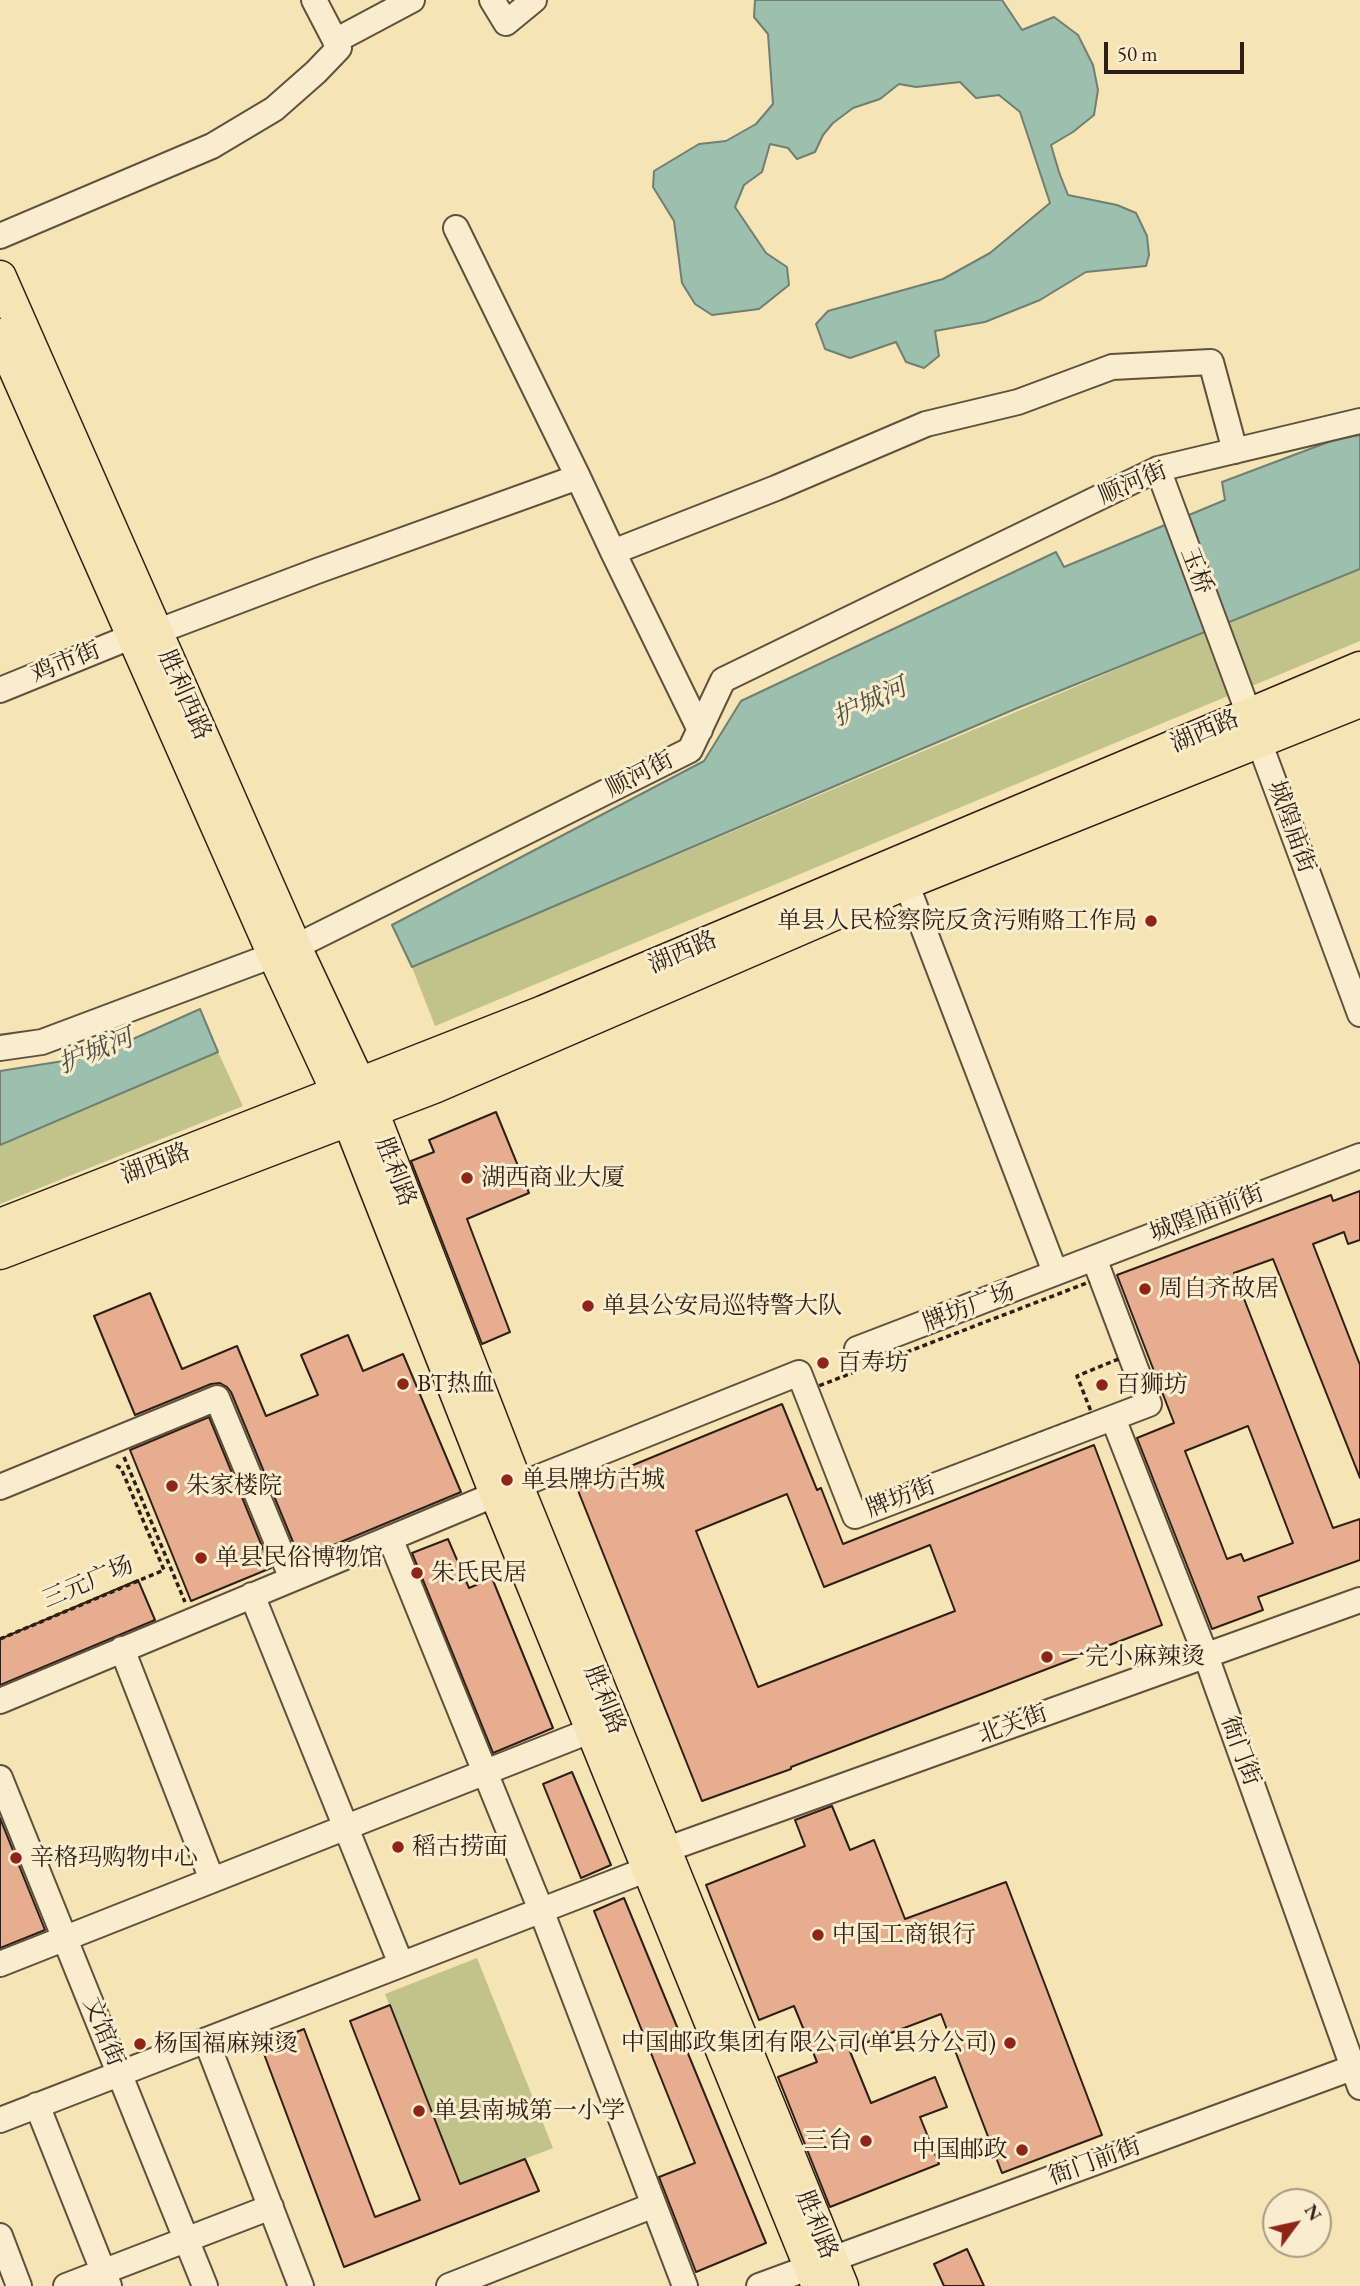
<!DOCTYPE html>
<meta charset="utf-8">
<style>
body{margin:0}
#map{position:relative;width:1360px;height:2286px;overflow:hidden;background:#f7e4b4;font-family:"EB Garamond",serif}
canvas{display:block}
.north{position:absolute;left:1262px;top:2188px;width:70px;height:70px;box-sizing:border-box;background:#faedce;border:2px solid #a89b85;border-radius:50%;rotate:57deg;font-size:19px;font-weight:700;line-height:28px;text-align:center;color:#2d1f17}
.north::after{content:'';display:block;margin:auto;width:24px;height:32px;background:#8f2418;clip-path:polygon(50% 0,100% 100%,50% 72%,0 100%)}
.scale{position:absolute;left:1104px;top:42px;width:140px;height:32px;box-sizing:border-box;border:4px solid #2d1f17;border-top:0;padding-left:9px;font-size:21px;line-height:24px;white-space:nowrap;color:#2d1f17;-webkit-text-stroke:5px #faedce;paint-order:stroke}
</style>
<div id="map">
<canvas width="1360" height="2286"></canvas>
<div class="north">N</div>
<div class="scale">50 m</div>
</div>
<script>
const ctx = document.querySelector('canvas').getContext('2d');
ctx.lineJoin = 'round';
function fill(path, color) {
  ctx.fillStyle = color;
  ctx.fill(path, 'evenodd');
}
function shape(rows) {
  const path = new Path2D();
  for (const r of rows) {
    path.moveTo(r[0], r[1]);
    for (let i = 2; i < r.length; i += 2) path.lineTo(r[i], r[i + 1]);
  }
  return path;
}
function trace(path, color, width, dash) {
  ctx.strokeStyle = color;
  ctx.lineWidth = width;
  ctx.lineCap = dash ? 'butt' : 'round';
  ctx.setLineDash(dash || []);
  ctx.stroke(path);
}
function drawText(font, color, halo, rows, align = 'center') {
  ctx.font = font + ' "EB Garamond","Noto Serif SC",serif';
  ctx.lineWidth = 6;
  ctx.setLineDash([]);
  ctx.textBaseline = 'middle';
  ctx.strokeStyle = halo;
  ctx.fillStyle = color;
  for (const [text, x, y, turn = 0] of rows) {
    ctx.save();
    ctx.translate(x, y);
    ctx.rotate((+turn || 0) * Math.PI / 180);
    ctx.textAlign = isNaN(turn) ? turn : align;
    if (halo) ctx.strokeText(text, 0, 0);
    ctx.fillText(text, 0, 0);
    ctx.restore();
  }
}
fill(shape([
 [1360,569,1360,641,435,1026,412,967,1269,605],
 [218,1052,243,1106,0,1204,0,1146],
 [477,1958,553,2148,460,2184,385,1994]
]), '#c0c38a');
const water = shape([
 [755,0,1002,0,1022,30,1054,17,1078,35,1093,65,1098,90,1094,115,1073,132,1051,145,1059,172,1068,195,1117,205,1136,213,1147,236,1149,255,1146,266,1086,272,1040,300,985,322,935,331,939,356,924,368,906,362,896,342,850,358,825,349,816,324,828,311,943,279,990,253,1050,203,1020,112,999,95,976,98,960,82,916,87,899,84,880,99,853,108,833,123,823,135,815,152,797,159,788,148,770,144,762,172,744,185,735,207,766,253,787,267,789,285,759,309,712,315,695,304,682,283,674,221,653,187,654,171,699,144,726,141,756,124,773,104,768,34,754,17,755,0],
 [1360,435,1360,569,1015,709,412,967,392,925,704,761,741,701,1056,552,1064,567,1225,500,1222,482,1339,438,1360,435],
 [200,1009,218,1052,0,1145,0,1071,95,1056,200,1009]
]);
fill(water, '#9dbfad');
trace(water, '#707f71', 2);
const building = shape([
 [496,1112,529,1193,467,1219,510,1332,482,1344,411,1161,434,1152,429,1140,496,1112],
 [1360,1191,1360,1240,1348,1244,1344,1232,1313,1244,1360,1365,1360,1478,1273,1259,1234,1273,1333,1528,1360,1519,1360,1560,1258,1597,1263,1610,1212,1629,1137,1438,1174,1423,1117,1275,1331,1195,1333,1201,1360,1191],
 [1248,1426,1293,1543,1244,1561,1241,1554,1227,1559,1185,1451,1248,1426],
 [150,1293,182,1369,237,1346,266,1416,318,1395,301,1355,348,1335,363,1371,403,1354,461,1492,300,1559,231,1392,227,1387,220,1383,211,1384,135,1415,94,1316,150,1293],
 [782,1404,817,1490,821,1488,843,1544,1094,1445,1162,1625,791,1767,791,1769,702,1801,577,1488,782,1404],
 [787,1494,824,1587,930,1545,955,1611,758,1687,696,1531,787,1494],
 [209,1417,271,1568,191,1601,130,1450,209,1417],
 [448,1539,469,1588,492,1578,553,1728,493,1753,412,1553,448,1539],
 [138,1580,155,1620,0,1685,0,1639,138,1580],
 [572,1772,611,1865,581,1878,543,1784,572,1772],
 [832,1806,850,1850,874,1840,905,1919,1006,1882,1102,2135,1002,2173,941,2014,849,2049,871,2103,935,2077,947,2107,920,2117,939,2164,830,2207,778,2077,817,2062,794,2006,759,2020,706,1885,805,1846,795,1820,832,1806],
 [0,1818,45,1930,0,1948,0,1818],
 [624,1898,766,2243,696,2272,659,2177,695,2163,594,1911,624,1898],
 [390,2005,460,2184,525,2159,539,2191,344,2267,261,2046,304,2029,375,2217,420,2200,350,2021,390,2005],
 [967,2249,984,2286,944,2286,934,2264,967,2249]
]);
fill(building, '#e6ae8f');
trace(building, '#2d1f17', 2);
const minor = shape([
 [492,0,506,23,534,0],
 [335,41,412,0],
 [456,228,578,477],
 [0,236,212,146,274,109,316,72,339,48,314,0],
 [1158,469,1360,1014],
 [613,552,700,730],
 [156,632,317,571,578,477,613,552,776,488,926,424,1018,402,1112,367,1211,362,1235,451],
 [0,690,133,636],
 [906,883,1055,1272],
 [0,1048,42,1042,295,947,690,750,723,680,1158,469,1360,421],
 [857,1349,1360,1156],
 [1113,1418,1206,1656,1360,2087],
 [517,1486,799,1373,855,1516,1149,1404,1094,1258],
 [0,1487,217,1398,292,1579],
 [390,1538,541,1910,685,2286],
 [252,1595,401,1964],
 [122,1649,212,1880],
 [0,1701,496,1494],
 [0,1778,205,2286],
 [665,1850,1360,1600],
 [0,1964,592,1730],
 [206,2040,301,2286],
 [37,2105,109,2286],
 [0,2120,648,1869],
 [0,2236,19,2286],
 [66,2286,271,2207],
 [449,2286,654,2205],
 [759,2286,1360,2065]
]);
const major = shape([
 [0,277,295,947,372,1111,517,1486,842,2286],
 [0,335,274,955,338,1093,496,1494,818,2286],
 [0,1225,543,1012,1360,668],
 [0,1253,434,1087,906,883,1360,701]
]);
trace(minor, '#60503e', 28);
trace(major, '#2d1f17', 35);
trace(shape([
 [1092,1281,1121,1358,1077,1376,1092,1414,858,1504,813,1388,1092,1281],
 [124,1457,185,1602],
 [0,1639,164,1570,121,1468,113,1464]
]), '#2d1f17', 3.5, [5, 3.5]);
trace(minor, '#faedce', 24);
trace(major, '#f7e4b4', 32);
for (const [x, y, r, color] of [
 [1151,921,7,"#8f2418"],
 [467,1178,7,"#8f2418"],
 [1145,1289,7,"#8f2418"],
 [588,1306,7,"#8f2418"],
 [823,1363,7,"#8f2418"],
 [403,1384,7,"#8f2418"],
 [1102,1385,7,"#8f2418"],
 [507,1480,7,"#8f2418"],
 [172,1486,7,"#8f2418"],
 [201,1558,7,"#8f2418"],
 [417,1573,7,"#8f2418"],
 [1047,1657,7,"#8f2418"],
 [398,1847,7,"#8f2418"],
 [16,1858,7,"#8f2418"],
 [818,1935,7,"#8f2418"],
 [1010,2043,7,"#8f2418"],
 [140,2044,7,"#8f2418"],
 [419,2111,7,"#8f2418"],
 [866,2141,7,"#8f2418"],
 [1022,2150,7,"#8f2418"]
]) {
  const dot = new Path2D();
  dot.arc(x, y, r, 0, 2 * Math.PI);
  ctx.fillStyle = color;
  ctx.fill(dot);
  trace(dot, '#faedce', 2.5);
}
drawText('24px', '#2d1f17', '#faedce', [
 ["顺河街",1133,484,-23],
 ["玉桥",1196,571,69],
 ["鸡市街",66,663,-22],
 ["胜利西路",184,695,66],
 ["湖西路",1205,732,-23],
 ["顺河街",640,775,-27],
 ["城隍庙街",1291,827,70],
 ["湖西路",683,953,-23],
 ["湖西路",156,1164,-21],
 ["胜利路",395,1172,69],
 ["城隍庙前街",1207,1214,-21],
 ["牌坊广场",969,1308,-21],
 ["牌坊街",901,1498,-21],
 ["三元广场",88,1583,-23],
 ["胜利路",604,1700,68],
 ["北关街",1013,1725,-20],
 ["衙门街",1240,1751,70],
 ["文馆街",103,2032,68],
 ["衙门前街",1095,2162,-20],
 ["胜利路",816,2225,68]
]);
drawText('24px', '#2d1f17', '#faedce', [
 ["单县人民检察院反贪污贿赂工作局",1137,921,"right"],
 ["湖西商业大厦",481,1178],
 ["周自齐故居",1159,1289],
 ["单县公安局巡特警大队",602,1306],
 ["百寿坊",837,1363],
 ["BT热血",417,1384],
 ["百狮坊",1116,1385],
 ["单县牌坊古城",521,1480],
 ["朱家楼院",186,1486],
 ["单县民俗博物馆",215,1558],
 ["朱氏民居",431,1573],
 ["一完小麻辣烫",1061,1657],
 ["稻古捞面",412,1847],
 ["辛格玛购物中心",30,1858],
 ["中国工商银行",832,1935],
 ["中国邮政集团有限公司(单县分公司)",996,2043,"right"],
 ["杨国福麻辣烫",154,2044],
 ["单县南城第一小学",433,2111],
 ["三台",852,2141,"right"],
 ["中国邮政",1008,2150,"right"]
], 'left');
drawText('italic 26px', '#4f4f44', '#faedce', [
 ["护城河",870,703,-25],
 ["护城河",96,1052,-22]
]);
</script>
